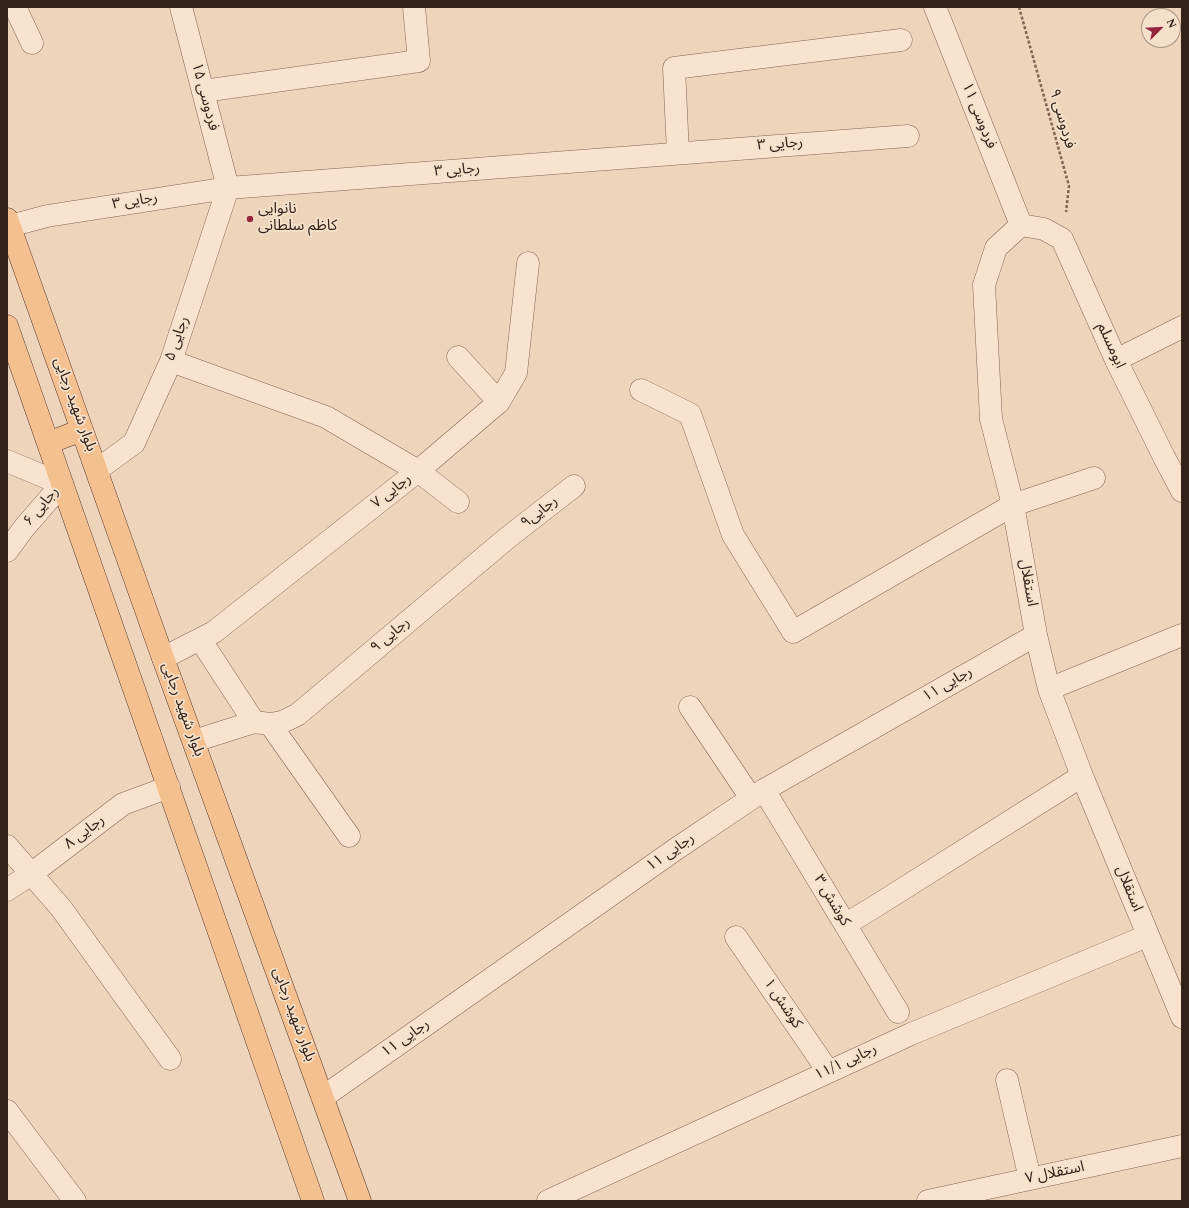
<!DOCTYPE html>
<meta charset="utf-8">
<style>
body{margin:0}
#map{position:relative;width:1189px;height:1208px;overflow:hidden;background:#eed4bb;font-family:Spectral,serif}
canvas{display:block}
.frame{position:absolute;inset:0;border:8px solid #34211a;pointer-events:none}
.north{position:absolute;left:1141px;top:8px;width:40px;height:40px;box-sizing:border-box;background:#f5e0ca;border:1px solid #a89484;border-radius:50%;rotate:66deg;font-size:11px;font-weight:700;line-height:16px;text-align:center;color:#34211a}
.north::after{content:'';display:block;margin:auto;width:14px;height:18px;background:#95243c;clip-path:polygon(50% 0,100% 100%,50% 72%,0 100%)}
</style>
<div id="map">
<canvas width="1189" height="1208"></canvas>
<div class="frame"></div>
<div class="north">N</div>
</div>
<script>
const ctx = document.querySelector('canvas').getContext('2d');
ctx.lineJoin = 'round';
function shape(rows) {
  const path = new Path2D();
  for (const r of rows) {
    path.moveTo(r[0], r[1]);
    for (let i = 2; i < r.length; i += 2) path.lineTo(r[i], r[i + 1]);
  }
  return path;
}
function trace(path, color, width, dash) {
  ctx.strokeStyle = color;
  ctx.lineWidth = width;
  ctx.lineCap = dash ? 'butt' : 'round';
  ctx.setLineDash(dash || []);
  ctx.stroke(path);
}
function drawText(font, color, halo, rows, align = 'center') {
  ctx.font = font + ' Spectral,"Noto Sans Arabic",serif';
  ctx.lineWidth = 3.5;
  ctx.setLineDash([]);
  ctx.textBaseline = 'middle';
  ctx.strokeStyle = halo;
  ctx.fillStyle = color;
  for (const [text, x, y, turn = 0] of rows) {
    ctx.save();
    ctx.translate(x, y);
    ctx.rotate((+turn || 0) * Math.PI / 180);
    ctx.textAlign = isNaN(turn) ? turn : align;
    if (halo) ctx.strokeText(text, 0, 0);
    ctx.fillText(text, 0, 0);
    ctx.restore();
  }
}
const minor = shape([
 [15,7,32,43],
 [935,7,1021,225],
 [203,91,419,61,414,7],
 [678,153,674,68,901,40],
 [1021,225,996,248,984,285,991,419,1013,505,1036,635,1049,689,1082,776,1182,1017],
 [1021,225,1044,229,1062,239,1116,360,1164,457,1182,491],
 [10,226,47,216,228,188,908,136],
 [458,357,499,402],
 [1116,360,1182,327],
 [171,361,326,417,418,471,458,502],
 [641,390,690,414,733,535,793,632,1013,505,1094,478],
 [7,461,62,484,24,528,7,551],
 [97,470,134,443,171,361,228,188,181,7],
 [200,639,254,722,270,724,282,722,297,715,506,539,574,486],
 [163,658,214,632,418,471,499,402,516,373,528,263],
 [1049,689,1182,635],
 [690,707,751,798],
 [270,724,349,836],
 [194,741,254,722],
 [764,790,898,1012],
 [7,846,61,908,170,1059],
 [7,890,31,874,123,804,169,787],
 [846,924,871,909,1082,776],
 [736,937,828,1071],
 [1007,1080,1030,1179],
 [323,1097,676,849,764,790,1036,635],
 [7,1111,75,1201],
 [548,1201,911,1034,1147,936],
 [928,1201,1182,1146]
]);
const major = shape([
 [7,219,163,658,360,1201],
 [7,326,313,1201],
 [48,443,82,430]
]);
trace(minor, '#856455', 23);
trace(major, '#52342a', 23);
trace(shape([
 [1019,7,1069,186,1066,212]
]), '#856455', 2.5, [3, 2]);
trace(minor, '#f9e3ce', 22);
trace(major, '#f4c090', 22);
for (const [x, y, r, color] of [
 [250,219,4,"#95243c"]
]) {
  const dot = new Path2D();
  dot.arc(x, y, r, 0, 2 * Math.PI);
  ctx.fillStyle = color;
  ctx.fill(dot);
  trace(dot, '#f5e0ca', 1.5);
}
drawText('15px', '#34211a', '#f5e0ca', [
 ["فردوسی ۱۵",204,97,75],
 ["فردوسی ۱۱",978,116,68],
 ["فردوسی ۹",1061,119,74],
 ["رجایی ۳",780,145,-4],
 ["رجایی ۳",457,171,-4],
 ["رجایی ۳",135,202,-9],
 ["رجایی ۵",178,339,-71],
 ["ابومسلم",1110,346,66],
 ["بلوار شهید رجایی",74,405,70],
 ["رجایی ۷",392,492,-38],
 ["رجایی ۶",42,507,-50],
 ["رجایی۹",540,513,-38],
 ["استقلال",1027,583,80],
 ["رجایی ۹",391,636,-40],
 ["رجایی ۱۱",948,685,-30],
 ["بلوار شهید رجایی",182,710,70],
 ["رجایی ۸",85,833,-37],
 ["رجایی ۱۱",671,853,-35],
 ["استقلال",1128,889,68],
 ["کوشش ۳",831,901,59],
 ["کوشش ۱",782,1004,56],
 ["بلوار شهید رجایی",293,1015,70],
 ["رجایی ۱۱",406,1039,-35],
 ["رجایی ۱۱/۱",846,1063,-25],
 ["استقلال ۷",1055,1174,-12]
]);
drawText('15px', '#34211a', '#f5e0ca', [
 ["نانوایی",258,210],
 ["کاظم سلطانی",258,227]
], 'left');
</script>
